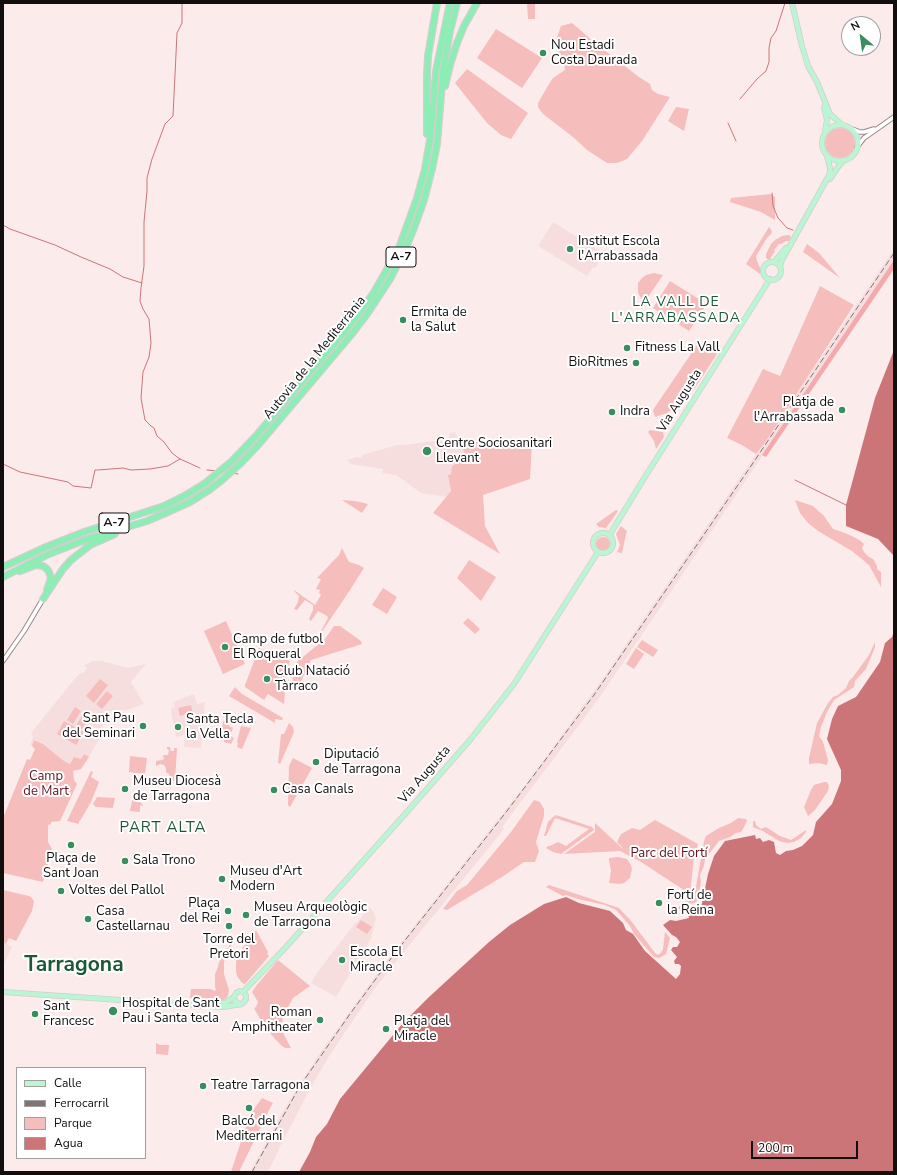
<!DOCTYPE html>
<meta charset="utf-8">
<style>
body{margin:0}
#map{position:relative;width:897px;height:1175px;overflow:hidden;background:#fbebeb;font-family:"Nunito Sans",sans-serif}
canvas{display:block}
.frame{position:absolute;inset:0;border:4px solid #130e0e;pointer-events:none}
.legend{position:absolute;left:16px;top:1067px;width:130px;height:92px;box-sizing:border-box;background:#fff;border:1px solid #a19f9f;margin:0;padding:5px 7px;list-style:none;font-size:12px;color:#130e0e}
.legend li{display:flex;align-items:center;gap:8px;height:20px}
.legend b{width:20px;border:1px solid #a19f9f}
.north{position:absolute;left:841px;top:16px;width:40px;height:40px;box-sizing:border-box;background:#fff;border:1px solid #a19f9f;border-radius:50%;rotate:331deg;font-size:11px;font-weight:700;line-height:16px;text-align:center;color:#130e0e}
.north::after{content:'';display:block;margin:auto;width:14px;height:18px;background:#398e60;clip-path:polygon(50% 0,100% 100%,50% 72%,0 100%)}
.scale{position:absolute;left:751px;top:1141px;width:107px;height:18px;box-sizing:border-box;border:2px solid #130e0e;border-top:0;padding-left:5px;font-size:12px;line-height:14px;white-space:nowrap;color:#130e0e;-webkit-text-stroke:3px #fff;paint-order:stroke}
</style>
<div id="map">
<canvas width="897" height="1175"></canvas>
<div class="frame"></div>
<ul class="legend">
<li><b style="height:5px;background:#bbf5d3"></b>Calle</li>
<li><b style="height:5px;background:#7f7575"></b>Ferrocarril</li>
<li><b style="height:11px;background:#f6bdbd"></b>Parque</li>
<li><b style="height:11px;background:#cc7579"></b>Agua</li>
</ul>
<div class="north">N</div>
<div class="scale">200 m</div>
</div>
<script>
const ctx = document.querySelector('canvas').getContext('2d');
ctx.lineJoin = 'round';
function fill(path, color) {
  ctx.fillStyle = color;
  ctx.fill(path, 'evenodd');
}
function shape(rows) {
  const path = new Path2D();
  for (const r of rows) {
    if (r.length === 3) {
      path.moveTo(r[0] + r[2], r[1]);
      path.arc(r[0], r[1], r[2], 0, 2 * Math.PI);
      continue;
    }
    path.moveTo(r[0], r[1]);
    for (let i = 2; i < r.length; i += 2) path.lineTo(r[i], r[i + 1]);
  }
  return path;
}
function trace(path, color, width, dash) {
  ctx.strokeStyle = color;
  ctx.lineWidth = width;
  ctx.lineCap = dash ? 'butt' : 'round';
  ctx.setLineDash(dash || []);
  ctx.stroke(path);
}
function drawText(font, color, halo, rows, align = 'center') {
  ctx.font = font + ' "Nunito Sans",sans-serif';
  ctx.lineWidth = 4;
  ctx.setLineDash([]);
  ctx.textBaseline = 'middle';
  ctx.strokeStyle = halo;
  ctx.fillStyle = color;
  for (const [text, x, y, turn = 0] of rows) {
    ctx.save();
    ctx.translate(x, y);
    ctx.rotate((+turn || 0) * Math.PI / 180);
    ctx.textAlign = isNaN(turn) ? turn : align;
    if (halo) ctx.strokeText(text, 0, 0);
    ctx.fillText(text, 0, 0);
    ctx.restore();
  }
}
fill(shape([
 [553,222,602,252,601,254,603,255,595,268,593,267,587,276,538,246],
 [894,249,894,260,602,694,570,737,502,827,504,829,403,953,373,991,331,1053,310,1089,280,1147,268,1172,250,1172,282,1113,317,1057,371,982,443,889,530,779,601,681,700,536,752,460],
 [455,432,457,436,467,457,452,466,451,474,448,475,451,491,447,497,421,493,396,475,382,473,383,469,377,468,351,464,347,460,357,457,361,458,362,455,397,445,405,445,439,440,440,439,450,437,449,433],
 [93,661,102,661,128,668,146,664,131,682,144,704,127,710,107,711,101,729,103,732,89,757,84,754,81,759,74,757,70,764,64,761,43,744,35,740,32,746,30,745,33,737,31,733,73,681,80,673,82,674,87,668,84,666,85,665],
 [194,694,197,704,205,702,201,748,186,747,184,746,185,738,184,735,176,737,173,720,172,719,171,708,175,707,173,702],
 [369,907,373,911,376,918,371,938,336,997,311,983,319,970,356,922,357,923],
 [3,942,12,947,3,966]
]), '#f7dede');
fill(shape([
 [527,3,535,3,535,19,528,19],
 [572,23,594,42,639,77,650,84,652,90,658,94,670,97,642,141,627,159,617,163,607,163,587,150,573,137,543,114,538,107,538,103,549,84,553,78,565,70,564,64,555,43,561,26],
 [496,29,542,58,522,88,477,58],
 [467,69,528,113,511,139,501,135,487,123,455,83],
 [676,107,689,109,684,131,668,121],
 [840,143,15],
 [771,194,775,197,775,220,761,212,730,202,731,198],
 [769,227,772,231,771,234,767,238,756,256,757,261,761,270,760,274,746,264],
 [788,235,791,236,789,241,786,241,781,244,779,244,774,250,775,251,770,259,769,260,766,258,766,254,771,244,775,240,782,236],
 [807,244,819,253,840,278,803,252],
 [654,273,663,275,644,303,638,293,638,283,642,278,646,275],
 [670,281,707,304,689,331,653,308],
 [820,286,854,305,766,441,756,454,742,445,727,438,763,369,780,376],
 [699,342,717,354,695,388,684,401,667,413,655,417,653,410],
 [650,430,663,432,664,437,656,449,654,441,648,432],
 [459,442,532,442,530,479,483,495,485,526,500,554,433,513,451,491,448,475,451,474,452,466,467,457],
 [342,500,355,501,368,504,362,513],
 [795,500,813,506,824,516,833,529,845,533,856,538,862,542,864,544,862,548,864,552,869,557,873,559,877,566,877,569,881,572,881,587,869,565,852,551,818,531,808,523,800,513],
 [616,510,618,511,606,528,599,527,596,524],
 [621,526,627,531,626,534,622,553,617,552,620,545,616,534],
 [603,544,7],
 [342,548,349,562,359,565,364,568,348,593,321,633,318,637,328,618,327,616,318,611,311,621,309,619,313,610,313,605,305,600,297,610,294,609,298,602,299,596,294,591,294,590,315,605,321,595,319,593,320,590,316,589,321,579,317,578,339,555],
 [469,560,496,577,481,601,457,578],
 [383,588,397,597,387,614,372,605],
 [468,618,480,629,475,634,463,623],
 [226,621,245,664,223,674,204,631],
 [334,626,340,626,361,641,362,644,311,660,297,690,292,692,293,671,295,665,299,660,325,639],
 [642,640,658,650,653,657,637,647],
 [875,642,875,647,866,669,855,681,854,687,834,700,827,712,821,727,819,736,823,742,828,760,827,765,819,763,809,764,809,758,817,723,828,703,833,697,838,695,846,688,849,681,853,677,869,655],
 [259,648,272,653,272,652,276,653,278,656,290,661,286,673,284,704,268,694,264,700,245,687,245,685],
 [636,648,644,654,634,669,626,664],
 [100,679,108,685,94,703,86,696],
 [235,687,242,694,283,718,282,720,275,719,275,723,229,696],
 [107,691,113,696,102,709,96,704],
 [191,705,193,713,180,716,178,708],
 [75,707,81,711,73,724,67,720],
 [84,712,90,716,82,729,76,726],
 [224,720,229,723,229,726,233,728,230,736,234,738,231,744,224,742,222,726],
 [64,721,84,732,76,745,57,734],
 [289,723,293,727,294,732,280,764,278,763,281,734,284,734],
 [241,726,251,728,242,749,237,747,238,743,237,742],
 [34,740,43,744,64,761,70,764,74,757,81,759,84,754,89,757,81,769,73,771,74,780,77,784,60,821,51,822,51,824,48,825,48,842,52,849,43,882,3,873,3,818,27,759,30,760,35,749,32,746],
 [167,747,170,747,171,751,174,751,174,748,177,748,175,781,173,781,170,779,169,774,166,772,166,768,164,765,160,764,156,766,156,761,162,760,164,759,163,755,168,755,169,750,167,749],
 [130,756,147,758,145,774,129,772],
 [293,758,312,768,290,807,288,805,289,766],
 [91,771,93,772,91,777,99,782,91,802,80,821,79,821,79,824,67,821],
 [824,782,827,782,829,786,828,791,815,810,808,816,804,807,811,790,814,785],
 [133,794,140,795,141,799,140,802,143,805,143,806,140,805,140,812,130,811,133,796,132,795],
 [97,797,115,798,113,808,95,807,95,806,93,804],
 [534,800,540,802,544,809,544,816,536,842,539,851,535,862,524,862,502,877,447,910,443,909,457,891,467,885,511,832],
 [556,815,592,827,594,830,561,854,553,852,546,848,548,846,550,846,558,842,566,846,589,829,555,818,546,836,544,836,548,822,553,817],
 [738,818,746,819,747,821,743,829,741,832,736,833,730,837,719,841,705,859,704,866,700,875,701,883,697,901,695,903,687,904,671,915,683,903,694,898,704,841,706,836,719,828,731,823],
 [655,820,698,844,694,857,690,894,641,862,620,851,564,854,595,832,595,823,621,847,621,849,622,847,617,842,621,834,632,828,640,830],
 [753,821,755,821,756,825,761,829,766,827,780,836,791,840,806,830,806,832,801,838,794,842,787,843,779,841,763,831,755,828,753,827],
 [618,857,627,859,631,865,632,869,630,878,624,883,620,884,609,883,611,871,609,860,609,858],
 [549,885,619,908,632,922,655,953,658,955,661,953,663,949,665,932,666,933,670,938,666,954,659,958,654,957,634,934,630,926,616,910,605,905,578,899,566,895,563,896,546,887],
 [3,890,29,896,31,897,34,901,32,911,16,941,9,938,6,944,3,942],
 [361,920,372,927,367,934,356,927],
 [256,930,268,952,267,954,269,956,245,984,242,983,237,976,236,971,236,962,238,954],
 [231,943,232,944,226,955,224,962,224,974,229,990,228,996,224,1000,221,1001,190,998,191,989,211,989,214,991,216,990,215,987,215,974,218,967,219,962],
 [278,960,310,986,293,998,283,1017,282,1024,282,1031,291,1048,285,1048,282,1046,275,1039,263,1024,255,1010,254,1008,256,1007,258,1002,252,992,256,986],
 [156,1043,160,1045,169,1045,168,1055,156,1054],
 [262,1098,273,1103,267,1114,239,1172,231,1172,246,1126,254,1109]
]), '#f6bdbd');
fill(shape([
 [894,260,894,269,766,457,762,455]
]), '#f4aaac');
fill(shape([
 [894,350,894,556,878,539,846,526,846,505,875,398],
 [894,631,894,1172,299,1172,310,1152,316,1137,327,1124,340,1099,403,1023,429,997,489,942,510,925,544,904,566,897,579,903,610,911,623,923,626,930,633,934,645,951,676,979,680,974,681,966,679,964,675,964,674,961,677,957,671,950,673,947,677,947,680,942,676,937,672,935,663,925,670,920,676,921,689,918,688,913,690,909,694,908,697,910,701,908,708,874,714,856,725,841,755,835,756,839,760,838,763,842,769,840,774,842,776,853,780,855,786,851,793,850,802,846,813,835,816,822,832,804,841,781,841,770,827,739,832,719,838,706,856,697,880,662,885,643,892,637]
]), '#cc7579');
trace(shape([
 [182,3,182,23,177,33,173,116,165,124,152,159,147,178,147,191,144,222,144,266,141,288,140,301,143,309,149,319,151,343,149,357,143,372,141,398,145,420,151,426,154,428,157,436,164,442,172,453,180,459,200,468],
 [740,99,757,79,766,71,769,62,769,48,771,38,776,31,785,3],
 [728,123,736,141],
 [772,193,773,206,778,218,787,228,793,230],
 [3,225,10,229,55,245,81,257,110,269,123,277,142,283],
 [3,464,20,472,68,482,73,486,91,488,95,470,97,470],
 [98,470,123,468,131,470,150,469,168,466,180,459],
 [207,470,217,471],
 [234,473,238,474],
 [795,480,846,505]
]), '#cc7579', 1);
const minor = shape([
 [852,129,860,132,864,132,874,129],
 [857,147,864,138,894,117],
 [3,661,24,631,43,599]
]);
const major = shape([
 [792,3,802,46,808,66,817,82,830,114,841,124],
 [824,107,827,120,825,131],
 [840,143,18],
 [830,179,838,167,844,160],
 [774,262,786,248],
 [772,271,9],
 [780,266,782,260,827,179,830,173,830,168,827,156],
 [603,543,10],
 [609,536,643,480,770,279],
 [3,992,223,1007,236,1005,242,1004,244,1002,246,999,246,995,243,992,240,991,236,993,234,997,235,1001,240,1004],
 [243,992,286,947,406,813,470,740,514,684,598,552],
 [216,1003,225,1003,234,997]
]);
const highway = shape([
 [445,86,450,65,457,43,464,26,477,3],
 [427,134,427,75,428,56,437,3],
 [3,567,46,547,84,532,164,506,186,495,204,484,232,461,255,437,346,330,373,294,385,273,399,248,417,198,425,169,430,140,436,71,450,3],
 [20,571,36,565,43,566,47,569,49,572,51,578,47,590],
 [3,577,49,554,85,540,147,521,168,512,190,502,209,490,222,480,241,463,259,444,351,335,367,314,390,279,404,252,414,228,424,200,432,169,437,144,443,71,450,31,457,3],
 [43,599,63,569,71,560,90,545,115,534]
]);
trace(minor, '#978989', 5.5);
trace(major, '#d0cfcf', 6);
trace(highway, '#d0cfcf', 8);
trace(minor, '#fff', 3.5);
trace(major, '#bbf5d3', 4.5);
trace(highway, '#8deeb5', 5.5);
trace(shape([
 [252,1172,300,1086,350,1014,395,953,507,811,594,695,751,466,894,253]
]), '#7f7575', 1, [6, 3]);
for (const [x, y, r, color] of [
 [543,53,4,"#398e60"],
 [570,249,4,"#398e60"],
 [403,320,4,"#398e60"],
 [627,348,4,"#398e60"],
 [636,363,4,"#398e60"],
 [842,410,4,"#398e60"],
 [612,412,4,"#398e60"],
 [427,451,5,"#398e60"],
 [225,647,4,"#398e60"],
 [267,679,4,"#398e60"],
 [143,726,4,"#398e60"],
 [178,727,4,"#398e60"],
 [316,762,4,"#398e60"],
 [125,789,4,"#398e60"],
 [274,790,4,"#398e60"],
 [71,845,4,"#398e60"],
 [125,861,4,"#398e60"],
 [222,879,4,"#398e60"],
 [61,891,4,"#398e60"],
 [659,903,4,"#398e60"],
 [228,911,4,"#398e60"],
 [246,915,4,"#398e60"],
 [88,919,4,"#398e60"],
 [229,926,4,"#398e60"],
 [342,960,4,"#398e60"],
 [113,1011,5,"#398e60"],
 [35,1014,4,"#398e60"],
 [320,1020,4,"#398e60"],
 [386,1029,4,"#398e60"],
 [203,1086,4,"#398e60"],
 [249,1108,4,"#398e60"]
]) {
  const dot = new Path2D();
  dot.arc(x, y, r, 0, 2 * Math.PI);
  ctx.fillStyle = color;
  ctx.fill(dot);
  trace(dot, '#fff', 1.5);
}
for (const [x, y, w] of [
 [401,257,30],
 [114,523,30]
]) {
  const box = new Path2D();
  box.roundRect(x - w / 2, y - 10, w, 20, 3);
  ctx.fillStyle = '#fff';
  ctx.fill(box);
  trace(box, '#130e0e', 1);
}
drawText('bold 12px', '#130e0e', null, [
 ["A-7",401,257],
 ["A-7",114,523]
]);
drawText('13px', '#130e0e', '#fff', [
 ["Nou Estadi",551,46],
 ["Costa Daurada",551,61],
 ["Institut Escola",578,242],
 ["l'Arrabassada",578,257],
 ["Ermita de",411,313],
 ["la Salut",411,328],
 ["Fitness La Vall",635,348],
 ["BioRitmes",628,363,"right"],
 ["Platja de",834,403,"right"],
 ["l'Arrabassada",834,418,"right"],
 ["Indra",620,412],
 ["Centre Sociosanitari",436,444],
 ["Llevant",436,459],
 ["Camp de futbol",233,640],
 ["El Roqueral",233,655],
 ["Club Natació",275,672],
 ["Tàrraco",275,687],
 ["Sant Pau",135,719,"right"],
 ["del Seminari",135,734,"right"],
 ["Santa Tecla",186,720],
 ["la Vella",186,735],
 ["Diputació",324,755],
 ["de Tarragona",324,770],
 ["Museu Diocesà",133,782],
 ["de Tarragona",133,797],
 ["Casa Canals",282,790],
 ["Plaça de",71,859,"center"],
 ["Sant Joan",71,874,"center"],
 ["Sala Trono",133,861],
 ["Museu d'Art",230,872],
 ["Modern",230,887],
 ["Voltes del Pallol",69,891],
 ["Fortí de",667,896],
 ["la Reina",667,911],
 ["Plaça",220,904,"right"],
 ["del Rei",220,919,"right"],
 ["Museu Arqueològic",254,908],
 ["de Tarragona",254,923],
 ["Casa",96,912],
 ["Castellarnau",96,927],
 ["Torre del",229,940,"center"],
 ["Pretori",229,955,"center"],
 ["Escola El",350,953],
 ["Miracle",350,968],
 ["Hospital de Sant",122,1004],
 ["Pau i Santa tecla",122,1019],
 ["Sant",43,1007],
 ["Francesc",43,1022],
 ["Roman",312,1013,"right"],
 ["Amphitheater",312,1028,"right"],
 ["Platja del",394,1022],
 ["Miracle",394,1037],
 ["Teatre Tarragona",211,1086],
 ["Balcó del",249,1122,"center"],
 ["Mediterrani",249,1137,"center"]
], 'left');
drawText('13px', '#130e0e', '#fff', [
 ["Autovia de la Mediterrània",315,358,-51],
 ["Via Augusta",680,401,-58],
 ["Via Augusta",425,775,-49]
]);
drawText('13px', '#61111e', '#fff', [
 ["Camp",46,777],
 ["de Mart",46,792],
 ["Parc del Fortí",669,854]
]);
ctx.letterSpacing = '1px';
drawText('14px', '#1c5738', '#fff', [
 ["LA VALL DE",676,303],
 ["L'ARRABASSADA",676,319]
]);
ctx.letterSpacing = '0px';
ctx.letterSpacing = '1px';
drawText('15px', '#1c5738', '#fff', [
 ["PART ALTA",163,828]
]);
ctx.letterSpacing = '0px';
drawText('bold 21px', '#1c5738', '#fff', [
 ["Tarragona",74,966]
]);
</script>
